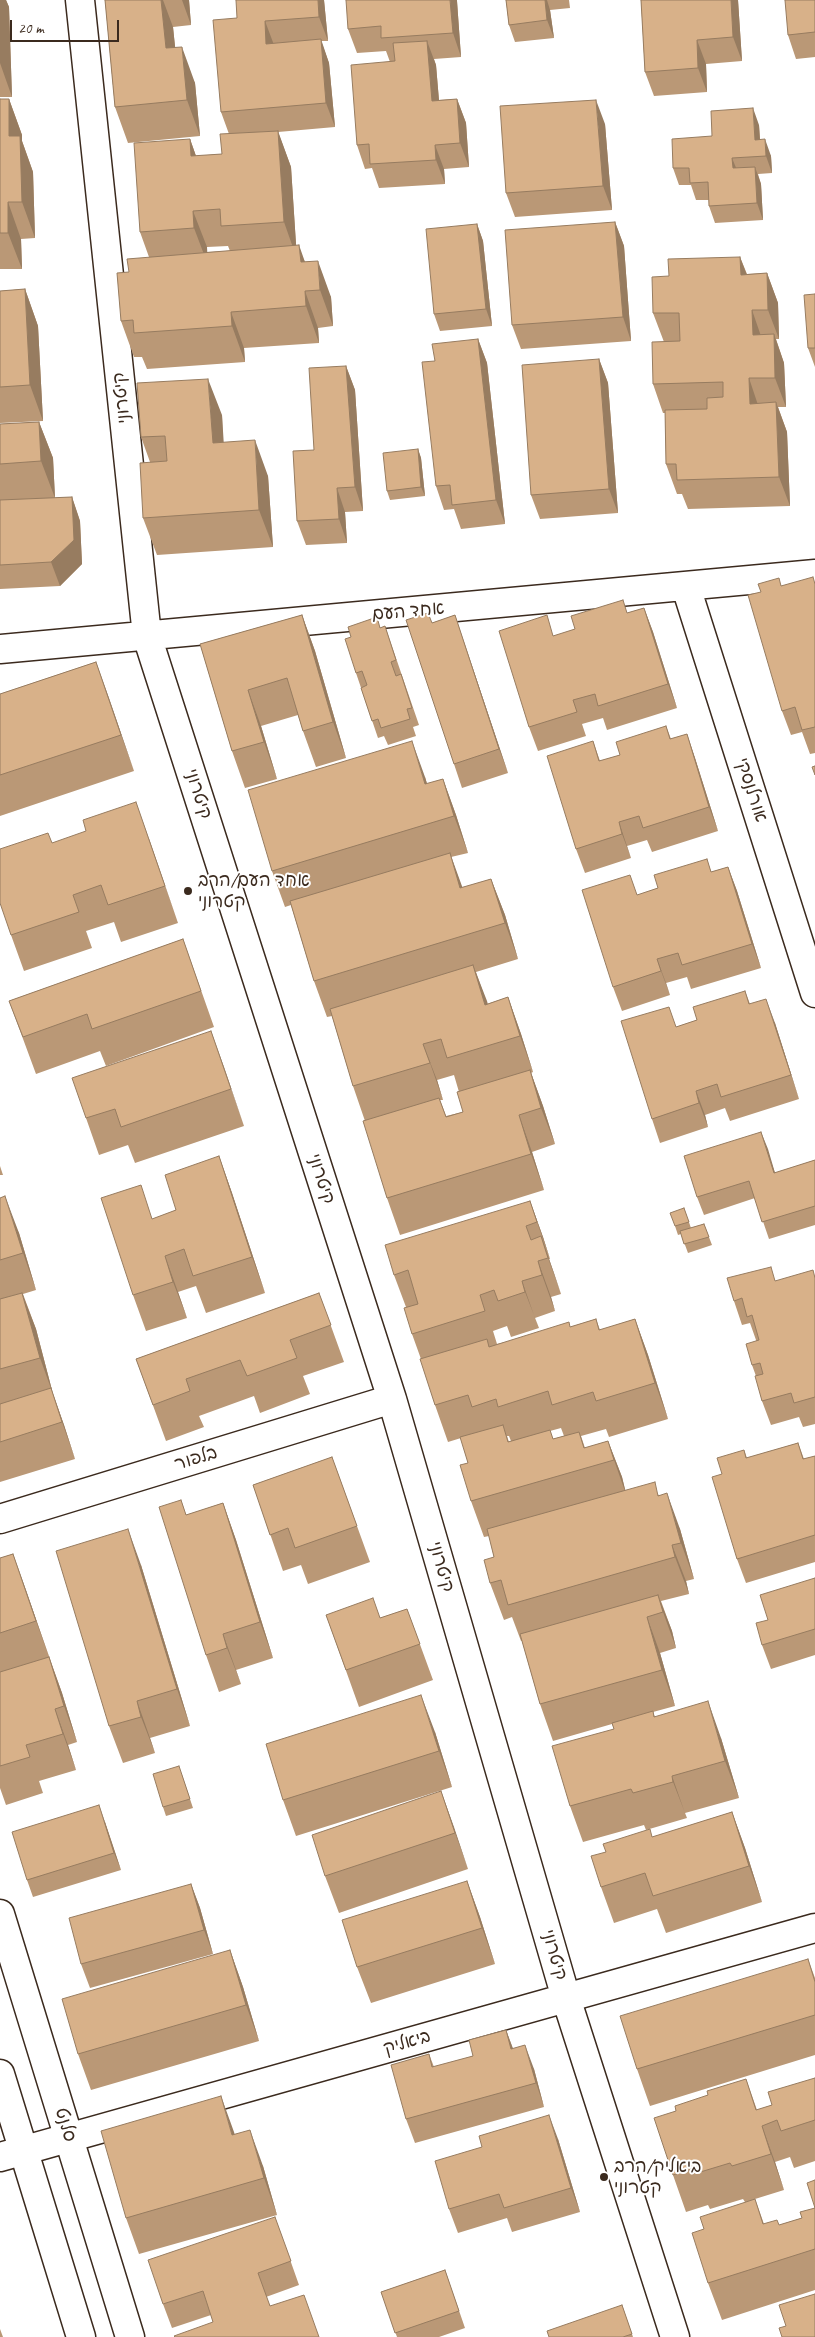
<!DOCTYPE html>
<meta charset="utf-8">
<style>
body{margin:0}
#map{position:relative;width:815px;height:2337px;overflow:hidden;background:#fff;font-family:Caveat,sans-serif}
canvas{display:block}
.scale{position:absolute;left:10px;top:20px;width:109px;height:22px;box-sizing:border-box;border:2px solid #3b2a1e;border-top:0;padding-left:6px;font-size:15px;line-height:18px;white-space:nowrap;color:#3b2a1e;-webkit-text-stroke:4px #fff;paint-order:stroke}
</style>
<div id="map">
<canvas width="815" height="2337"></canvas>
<div class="scale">20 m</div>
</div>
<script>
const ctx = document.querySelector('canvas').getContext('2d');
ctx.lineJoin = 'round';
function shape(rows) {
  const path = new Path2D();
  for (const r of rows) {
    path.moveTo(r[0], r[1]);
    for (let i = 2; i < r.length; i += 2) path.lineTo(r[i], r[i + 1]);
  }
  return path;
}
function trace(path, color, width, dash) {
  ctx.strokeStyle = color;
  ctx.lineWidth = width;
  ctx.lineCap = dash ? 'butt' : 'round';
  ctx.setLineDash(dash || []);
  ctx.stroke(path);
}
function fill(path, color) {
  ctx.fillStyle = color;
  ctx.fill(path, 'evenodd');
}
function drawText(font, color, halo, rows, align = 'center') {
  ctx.font = font + ' Caveat,"Playpen Sans Hebrew",sans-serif';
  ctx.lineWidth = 4;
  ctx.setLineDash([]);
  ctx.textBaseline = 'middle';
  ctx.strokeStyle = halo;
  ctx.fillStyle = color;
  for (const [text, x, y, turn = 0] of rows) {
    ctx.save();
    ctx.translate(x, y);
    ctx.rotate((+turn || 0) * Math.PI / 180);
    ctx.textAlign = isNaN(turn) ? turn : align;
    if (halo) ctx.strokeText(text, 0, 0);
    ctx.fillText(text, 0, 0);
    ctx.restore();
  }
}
const street = shape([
 [80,0,147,636,392,1399,566,1998,675,2337],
 [686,587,815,993],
 [0,649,815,574],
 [0,1519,392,1399],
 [0,2157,815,1928]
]);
const secondary = shape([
 [0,1914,130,2337],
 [0,2074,81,2337]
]);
trace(street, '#3b2a1e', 31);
trace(secondary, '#3b2a1e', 31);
trace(street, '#fff', 28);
trace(secondary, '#fff', 28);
fill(shape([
 [0,0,6,0,9,7,12,97,0,97],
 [105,0,189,0,191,25,173,27,175,47,195,83,200,136,128,143,115,107],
 [324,0,328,41,321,41,329,63,335,127,278,132,291,167,296,245,305,262,331,297,333,326,318,328,319,343,244,348,245,362,147,369,142,357,134,357,121,321,129,272,149,257,140,232,190,139,196,156,222,154,229,134,221,112,237,18],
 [228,246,230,251,207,252,207,247],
 [506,0,569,0,570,8,550,10,554,38,515,42,509,25],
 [641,0,738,0,742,61,706,64,707,92,654,96,645,72],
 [815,0,815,57,796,59,788,35],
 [457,1,461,57,434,59,436,65,439,100,457,99,466,123,469,167,444,169,445,184,379,188,372,168,365,169,357,145,390,62,386,51,357,53,348,29],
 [0,99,9,99,22,135,22,141,33,172,35,238,21,239,22,269,0,269],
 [605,124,612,210,515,217,506,193],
 [759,125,760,139,771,156,772,173,758,174,761,184,763,220,715,223,709,206,709,200,696,200,691,185,679,185,673,168,712,136],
 [615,222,624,246,631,341,521,349,512,325],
 [477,224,483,241,492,326,440,331,434,314],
 [740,257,747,274,767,273,778,303,779,339,776,339,784,363,786,407,778,407,787,432,790,506,688,509,682,494,677,494,666,464,665,413,663,413,653,384,664,342,653,313,669,276],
 [25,289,38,326,43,421,0,423,0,291],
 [815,294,815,367,808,348],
 [478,339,487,363,505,524,461,529,454,509,444,510,436,486,435,361],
 [599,359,608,383,618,513,540,519,531,495],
 [346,366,355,390,363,511,345,512,347,543,306,545,297,521,314,450],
 [222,415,223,442,268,476,273,547,157,555,143,518,150,462,141,437],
 [39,422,53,458,55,498,72,497,80,521,82,564,60,586,0,589,0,424],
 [418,449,421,458,425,496,390,500,387,491],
 [815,582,815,753,810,754,802,732,791,735,782,711,782,586],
 [644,608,653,632,677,708,607,730,603,718,582,724,586,736,538,751,529,727,554,636],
 [302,615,315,651,346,758,316,767,303,731,298,715,261,726,277,779,245,788,232,751,200,644],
 [455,615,463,639,508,773,462,788,454,764,432,623],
 [385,626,419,725,413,727,416,736,388,745,384,736,378,738,356,673,380,628],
 [96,662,134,771,0,816,0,694],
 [666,726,671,739,687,734,695,758,718,831,652,852,647,840,627,846,631,858,585,873,576,849,593,741,600,761,620,755],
 [425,777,427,784,443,779,456,815,468,853,451,857,462,888,491,879,505,915,518,959,476,972,487,1004,508,997,521,1034,533,1072,531,1073,543,1106,555,1144,532,1152,544,1190,400,1235,387,1198,365,1121,353,1086,332,1016,327,1017,314,981,291,905,285,907,272,871],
 [454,1075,459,1092,463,1112,446,1116,440,1100,443,1100,437,1080],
 [149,839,178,923,121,942,114,922,86,931,92,948,24,971,11,935,52,843],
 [707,859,711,872,728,867,737,891,761,968,691,989,687,977,666,983,670,995,622,1011,613,987,638,895,658,888],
 [183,939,214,1027,106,1066,100,1051,36,1074,9,1001],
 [745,991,750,1004,775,1023,799,1099,730,1121,725,1108,705,1115,708,1127,660,1143,652,1119,676,1027,697,1020],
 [211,1031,244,1126,135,1163,128,1145,99,1155,86,1118],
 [761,1132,775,1173,815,1160,815,1225,769,1239,755,1198,704,1215,697,1197],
 [219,1156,232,1193,265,1293,206,1313,196,1286,178,1292,187,1318,146,1331,133,1295,153,1219,176,1210],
 [0,1166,3,1175,0,1175],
 [0,1198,19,1233,36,1290,23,1294,36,1329,53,1394,64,1425,75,1459,0,1482],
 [530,1201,543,1237,550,1259,549,1259,561,1294,551,1297,555,1311,535,1318,539,1328,511,1337,507,1326,493,1331,497,1344,570,1327,596,1319,600,1330,635,1319,648,1355,668,1419,609,1437,606,1429,581,1436,585,1448,608,1441,622,1477,625,1490,660,1495,680,1529,694,1579,686,1581,689,1594,661,1601,672,1631,676,1648,660,1653,675,1706,653,1712,655,1717,721,1738,739,1798,685,1813,687,1818,646,1830,644,1825,583,1842,570,1806,614,1729,612,1724,553,1741,540,1704,522,1641,521,1641,512,1617,504,1620,490,1583,494,1557,489,1536,484,1537,471,1501,468,1463,461,1438,448,1442,435,1405,421,1359,412,1334,406,1307,394,1275],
 [561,1428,564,1436,553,1439,550,1431],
 [507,1436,509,1436,511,1441,509,1442],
 [684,1208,691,1228,704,1224,712,1245,688,1253,681,1234,678,1235,675,1226],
 [815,1276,815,1424,803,1427,799,1417,771,1425,762,1401,756,1376,752,1365,756,1340,750,1323,742,1325,734,1301,776,1281],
 [319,1293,344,1362,303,1376,310,1394,260,1413,254,1396,199,1416,204,1427,166,1441,136,1359],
 [798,1443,804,1459,815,1456,815,1562,746,1583,737,1559,722,1474,744,1450,747,1458],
 [332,1457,370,1562,308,1584,301,1565,283,1571,253,1485],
 [181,1500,186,1515,223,1503,236,1540,273,1658,236,1670,241,1684,219,1692,206,1655],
 [13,1554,62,1693,77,1742,68,1745,76,1770,39,1781,43,1793,6,1805,0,1788,0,1558],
 [141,1565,190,1726,150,1738,155,1753,123,1763,109,1726],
 [815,1578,815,1655,771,1669,762,1645],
 [407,1609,433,1680,359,1707,326,1615,380,1618],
 [435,1732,452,1787,296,1836,283,1800],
 [182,1775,193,1808,166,1816,163,1807],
 [441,1791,468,1869,339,1913,325,1876],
 [732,1812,745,1848,762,1902,666,1933,657,1909,614,1923,601,1887,606,1852],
 [105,1822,121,1870,33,1897,27,1880],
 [467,1881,480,1917,495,1964,371,2003,357,1967],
 [191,1884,200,1908,213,1954,90,1988,81,1964],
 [230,1950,243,1987,259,2041,91,2090,78,2054],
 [808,1959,815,1978,815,2055,650,2106,637,2069],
 [506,2030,513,2049,534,2069,544,2107,415,2143,406,2119,429,2054,434,2067,473,2056],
 [815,2078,815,2161,794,2168,790,2157,775,2162,784,2190,755,2199,764,2224,779,2225,802,2218,815,2208,815,2180,815,2290,722,2320,708,2283,704,2229,745,2202,743,2199,710,2209,708,2205,686,2212,673,2175,676,2111,708,2095,746,2079,757,2110,772,2105],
 [234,2134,263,2166,277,2215,139,2254,126,2218],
 [558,2139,580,2212,512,2232,507,2218,458,2233,449,2209],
 [275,2217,299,2285,266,2297,270,2306,319,2337,213,2322,211,2315,172,2328,163,2304],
 [445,2270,465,2328,439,2337,397,2337,381,2292],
 [622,2305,633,2337,549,2337],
 [0,2329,3,2337,0,2337]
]), '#ba9876');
fill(shape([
 [0,0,6,0,9,7,12,97,0,63],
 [161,0,163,0,173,27,179,84,166,48],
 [182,0,189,0,191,25],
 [318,0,324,0,328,41,319,17],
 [450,0,457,0,457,1,461,57,453,33],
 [545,0,547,0,550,10,554,38,547,20],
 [731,0,738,0,742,61,733,37],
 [265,21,274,45,266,44],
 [321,39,329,63,335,127,326,103],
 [697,40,706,64,707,92,698,68],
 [427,41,436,65,441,125,432,101],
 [182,47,195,83,200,136,187,100],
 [9,99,22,135,22,141,33,172,35,238,22,202,9,136],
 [457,99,466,123,469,167,460,143],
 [596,100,605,124,612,210,603,186],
 [753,108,759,125,761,157,755,140],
 [278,131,291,167,297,259,284,222],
 [190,139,203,176,191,156],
 [765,139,771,156,772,173,766,156],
 [435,145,444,169,445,184,436,160],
 [732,158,739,175,733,168],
 [755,167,761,184,763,220,757,203],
 [8,202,21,239,22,269,8,233],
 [193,211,207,247,208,265,194,228],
 [615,222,624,246,631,341,623,317],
 [477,224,483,241,492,326,486,309],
 [299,245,312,282,301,262],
 [740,257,751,286,741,275],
 [318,261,331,297,333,326,320,290],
 [767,273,778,303,779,339,768,310],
 [25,289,38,326,43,421,30,385],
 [305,291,318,328,319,343,306,306],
 [752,310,762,339,753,335],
 [231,312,244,348,245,362,232,326],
 [774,334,784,363,786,407,775,378],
 [478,339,487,363,505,524,496,500],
 [599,359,608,383,618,513,609,489],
 [346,366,355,390,363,511,355,487],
 [749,378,759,408,750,404],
 [208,379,222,415,226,479,213,443],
 [776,402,787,432,790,506,779,477],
 [39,422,53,458,55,498,41,461],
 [255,440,268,476,273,547,259,510],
 [418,449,421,458,425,496,421,487],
 [337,488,345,512,347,543,339,519],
 [72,497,80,521,82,564,60,586,51,562],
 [644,608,653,632,677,708,668,684],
 [302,615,315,651,346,758,333,722],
 [455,615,463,639,508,773,499,749],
 [96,662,109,698,134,771,121,735],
 [248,690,261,726,277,779,264,742],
 [687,734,695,758,718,831,709,807],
 [412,741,425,777,438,820,425,784],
 [443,779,456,815,468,853,454,816],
 [136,802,149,839,178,923,165,886],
 [619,822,631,858,622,834],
 [450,853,463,889,460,888],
 [728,867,737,891,761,968,752,944],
 [491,879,505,915,518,959,505,923],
 [657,959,666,983,670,995,661,971],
 [473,965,487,1001,498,1041,485,1005],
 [508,997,521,1034,533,1072,520,1036],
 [766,999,775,1023,799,1099,791,1075],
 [211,1031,224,1067,244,1126,231,1089],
 [423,1044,437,1080,443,1100,430,1063],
 [530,1070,543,1106,555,1144,541,1108],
 [696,1091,705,1115,708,1127,699,1103],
 [519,1115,532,1152,544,1190,531,1154],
 [761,1132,768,1149,780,1190,774,1173],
 [219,1156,232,1193,265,1293,252,1257],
 [5,1196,19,1233,36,1290,23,1253],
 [530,1201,543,1237,550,1259,537,1222],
 [541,1236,554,1273,561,1294,548,1258],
 [165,1256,178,1292,187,1318,173,1282],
 [538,1261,551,1297,555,1311,542,1275],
 [522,1281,535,1318,539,1328,525,1292],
 [22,1293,36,1329,53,1394,40,1358],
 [635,1319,648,1355,668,1419,655,1383],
 [51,1388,64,1425,75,1459,62,1422],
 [608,1441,622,1477,627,1497,614,1460],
 [667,1493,680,1529,694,1579,681,1543],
 [223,1503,236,1540,273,1658,260,1622],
 [128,1529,141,1565,190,1726,177,1689],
 [672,1545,686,1581,689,1594,675,1557],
 [13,1554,26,1590,49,1657,36,1621],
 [658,1595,672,1631,676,1648,663,1612],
 [647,1617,660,1653,675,1706,662,1670],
 [223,1634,236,1670,241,1684,227,1648],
 [49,1657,62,1693,77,1742,64,1706],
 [421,1695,435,1732,452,1787,439,1751],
 [137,1701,150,1738,155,1753,141,1717],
 [708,1701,721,1738,739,1798,725,1761],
 [55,1709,68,1745,76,1770,63,1734],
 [672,1776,685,1813,687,1818,673,1782],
 [441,1791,454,1827,468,1869,455,1833],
 [99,1805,105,1822,121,1870,114,1853],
 [732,1812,745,1848,762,1902,749,1866],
 [467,1881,480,1917,495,1964,482,1928],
 [191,1884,200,1908,213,1954,204,1930],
 [230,1950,243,1987,259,2041,246,2005],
 [506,2030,515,2054,511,2049],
 [525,2045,534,2069,544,2107,536,2083],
 [221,2096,234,2132,245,2171,232,2135],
 [549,2115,558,2139,580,2212,571,2188],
 [762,2126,775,2162,784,2190,771,2154],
 [250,2130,263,2166,277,2215,264,2178]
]), '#977c60');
const building = shape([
 [105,0,161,0,166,48,182,47,187,100,115,107,105,0],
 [236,0,318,0,319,17,265,21,266,44,321,39,326,103,221,112,213,20,237,18,236,0],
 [346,0,450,0,453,33,381,38,381,26,348,29,346,0],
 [506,0,545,0,547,20,509,25,506,0],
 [641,0,731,0,733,37,697,40,698,68,645,72,641,0],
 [785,0,815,0,815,32,788,35,785,0],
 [427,41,432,101,457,99,460,143,435,145,436,160,370,164,369,144,357,145,351,65,395,61,393,43,427,41],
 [0,99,9,99,9,136,20,136,22,202,8,202,8,233,0,233,0,99],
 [596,100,603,186,506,193,500,106,596,100],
 [753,108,755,140,765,139,766,156,732,158,733,168,755,167,757,203,709,206,708,182,690,183,689,168,673,168,672,139,712,136,711,111,753,108],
 [278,131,284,222,221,226,220,209,193,211,194,228,140,232,134,143,190,139,191,156,222,154,220,134,278,131],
 [615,222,623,317,512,325,505,230,615,222],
 [477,224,486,309,434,314,426,229,477,224],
 [299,245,301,262,318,261,320,290,305,291,306,306,231,312,232,326,134,333,133,320,121,321,117,273,129,272,127,259,299,245],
 [740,257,741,275,767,273,768,310,752,310,753,335,774,334,775,378,749,378,750,404,776,402,779,477,677,480,676,464,666,464,665,410,707,409,707,398,723,397,723,382,653,384,652,342,680,341,679,313,653,313,652,277,669,276,668,259,740,257],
 [25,289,30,385,0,387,0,291,25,289],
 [815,294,815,348,808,348,804,295,815,294],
 [478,339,496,500,452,505,450,485,436,486,422,362,435,361,432,344,478,339],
 [599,359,609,489,531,495,522,365,599,359],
 [346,366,355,487,337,488,339,519,297,521,293,451,314,450,309,368,346,366],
 [208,379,213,443,255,440,259,510,143,518,140,463,167,461,165,436,141,437,137,383,208,379],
 [39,422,41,461,0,464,0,424,39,422],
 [418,449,421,487,387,491,383,453,418,449],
 [72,497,74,540,51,562,0,565,0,500,72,497],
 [813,577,815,584,815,727,802,730,795,707,782,711,748,595,761,592,758,584,779,578,781,586,813,577],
 [623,600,627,613,644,608,668,684,598,706,595,694,573,700,577,712,529,727,499,631,547,615,553,636,575,629,571,616,623,600],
 [428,613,432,623,455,615,499,749,454,764,406,620,428,613],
 [302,615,333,722,303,731,287,678,248,690,264,742,232,751,200,644,302,615],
 [377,617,380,628,385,626,396,660,391,662,396,676,401,674,412,708,407,709,410,719,381,728,378,719,372,721,361,688,367,685,362,671,356,673,345,639,351,637,348,627,377,617],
 [96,662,121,735,0,775,0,694,96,662],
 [666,726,670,739,687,734,709,807,643,828,639,816,619,822,622,834,576,849,547,756,593,741,599,761,620,755,616,742,666,726],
 [412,741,425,784,443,779,454,816,272,871,248,790,412,741],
 [815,766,815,775,812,767,815,766],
 [136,802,165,886,108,905,101,885,73,895,79,912,11,935,0,903,0,849,48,833,52,843,86,831,83,820,136,802],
 [450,853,460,888,491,879,505,923,314,981,290,901,450,853],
 [707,859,711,872,728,867,752,944,682,965,678,953,657,959,661,971,613,987,582,890,630,875,637,895,658,888,654,875,707,859],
 [183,939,201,991,92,1029,87,1014,23,1037,9,1001,183,939],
 [473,965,485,1005,508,997,520,1036,447,1058,441,1039,423,1044,430,1063,353,1086,330,1009,473,965],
 [745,991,749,1004,766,999,791,1075,721,1097,717,1084,696,1091,699,1103,652,1119,621,1021,669,1007,676,1027,697,1020,693,1007,745,991],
 [211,1031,231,1089,121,1127,115,1109,86,1118,72,1078,211,1031],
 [530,1070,541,1108,519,1115,531,1154,387,1198,363,1121,439,1098,446,1117,463,1112,457,1092,530,1070],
 [761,1132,774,1173,815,1160,815,1206,762,1222,749,1181,697,1197,684,1156,761,1132],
 [219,1156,252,1257,193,1276,184,1249,165,1256,173,1282,133,1295,101,1198,141,1185,152,1219,176,1210,165,1175,219,1156],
 [5,1196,23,1253,0,1260,0,1198,5,1196],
 [530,1201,537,1222,526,1226,531,1240,541,1236,548,1258,538,1261,542,1275,522,1281,525,1292,498,1301,494,1290,480,1295,485,1311,412,1334,404,1308,418,1304,408,1270,394,1275,385,1245,530,1201],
 [684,1208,689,1222,675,1226,670,1213,684,1208],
 [704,1224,709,1237,684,1244,680,1231,704,1224],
 [771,1267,775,1281,813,1270,815,1278,815,1397,794,1403,791,1393,762,1401,755,1376,763,1374,760,1363,752,1365,746,1344,759,1340,752,1315,747,1317,742,1298,734,1301,727,1278,771,1267],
 [22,1293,40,1358,0,1369,0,1299,22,1293],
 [319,1293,331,1325,290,1340,297,1358,247,1376,240,1360,186,1379,190,1391,153,1405,136,1359,319,1293],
 [596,1319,599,1330,635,1319,655,1383,596,1401,593,1392,552,1405,548,1391,498,1407,496,1399,472,1407,468,1395,435,1405,420,1359,487,1339,489,1347,569,1322,570,1327,596,1319],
 [51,1388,62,1422,0,1442,0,1404,51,1388],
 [503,1425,508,1442,550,1430,553,1439,579,1432,584,1448,608,1441,614,1460,471,1501,460,1465,468,1463,460,1437,503,1425],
 [798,1443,803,1459,815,1456,815,1535,737,1559,712,1477,722,1474,717,1458,744,1450,746,1458,798,1443],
 [332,1457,357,1526,295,1548,288,1528,270,1535,253,1485,332,1457],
 [655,1482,658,1496,667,1493,681,1543,672,1545,675,1557,508,1605,501,1580,490,1583,484,1560,494,1557,487,1529,655,1482],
 [181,1500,186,1515,223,1503,260,1622,223,1634,227,1648,206,1655,159,1507,181,1500],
 [128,1529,177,1689,137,1701,141,1717,109,1726,56,1551,128,1529],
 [13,1554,36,1621,0,1633,0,1558,13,1554],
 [815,1578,815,1629,762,1645,756,1623,768,1620,760,1595,815,1578],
 [658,1595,663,1612,647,1617,662,1670,540,1704,520,1634,658,1595],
 [373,1598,380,1618,407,1609,420,1644,346,1670,326,1615,373,1598],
 [49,1657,64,1706,55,1709,63,1734,26,1745,30,1757,0,1766,0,1672,49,1657],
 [421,1695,439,1751,283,1800,266,1744,421,1695],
 [708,1701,725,1761,672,1776,673,1782,633,1793,631,1789,570,1806,552,1746,614,1729,612,1723,653,1711,654,1717,708,1701],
 [179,1766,190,1799,163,1807,153,1774,179,1766],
 [441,1791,455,1833,325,1876,312,1835,441,1791],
 [99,1805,114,1853,27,1880,12,1832,99,1805],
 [732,1812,749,1866,653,1896,645,1873,601,1887,591,1856,606,1852,603,1844,650,1829,652,1837,732,1812],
 [467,1881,482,1928,357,1967,342,1920,467,1881],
 [191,1884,204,1930,81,1964,69,1918,191,1884],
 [230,1950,246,2005,78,2054,62,1999,230,1950],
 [808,1959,815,1982,815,2015,637,2069,620,2016,808,1959],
 [506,2030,511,2049,525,2045,536,2083,406,2119,391,2065,429,2054,432,2067,473,2056,469,2040,506,2030],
 [815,2078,815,2120,781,2131,777,2120,762,2126,771,2154,732,2166,730,2163,697,2173,695,2168,673,2175,654,2118,676,2111,675,2106,708,2095,707,2091,746,2079,756,2110,772,2105,768,2092,815,2078],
 [221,2096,232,2135,250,2130,264,2178,126,2218,101,2131,221,2096],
 [549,2115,571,2188,504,2208,499,2194,449,2209,435,2161,482,2147,479,2136,549,2115],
 [815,2180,815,2249,708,2283,692,2233,704,2229,700,2217,755,2199,763,2224,777,2220,779,2225,802,2218,800,2212,815,2208,807,2183,815,2180],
 [275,2217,291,2261,258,2273,270,2306,304,2295,319,2337,175,2337,174,2336,213,2322,203,2291,163,2304,148,2260,275,2217],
 [445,2270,459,2311,395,2333,381,2292,445,2270],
 [815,2294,815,2337,782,2337,779,2328,786,2326,779,2305,815,2294],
 [622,2305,632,2334,623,2337,549,2337,547,2331,622,2305]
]);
fill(building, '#d8b189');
trace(building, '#977c60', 1);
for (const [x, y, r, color] of [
 [188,891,5,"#3b2a1e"],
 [604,2177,5,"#3b2a1e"]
]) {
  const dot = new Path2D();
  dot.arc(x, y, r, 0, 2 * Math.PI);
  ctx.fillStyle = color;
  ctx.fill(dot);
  trace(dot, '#fff', 2);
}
drawText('18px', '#3b2a1e', '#fff', [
 ["קיטרוני",122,398,-96],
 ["אחד העם",408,612,-5],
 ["אורלנסקי",751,790,72],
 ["קיטרוני",198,794,72],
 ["קיטרוני",321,1179,72],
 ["בלפור",196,1459,-17],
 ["קיטרוני",441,1567,74],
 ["קיטרוני",554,1955,74],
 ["ביאליק",407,2043,-16],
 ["סלנט",65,2125,73]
]);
drawText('18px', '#3b2a1e', '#fff', [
 ["אחד העם/הרב",198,881],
 ["קטרוני",198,902],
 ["ביאליק/הרב",614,2167],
 ["קטרוני",614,2188]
], 'left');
</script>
